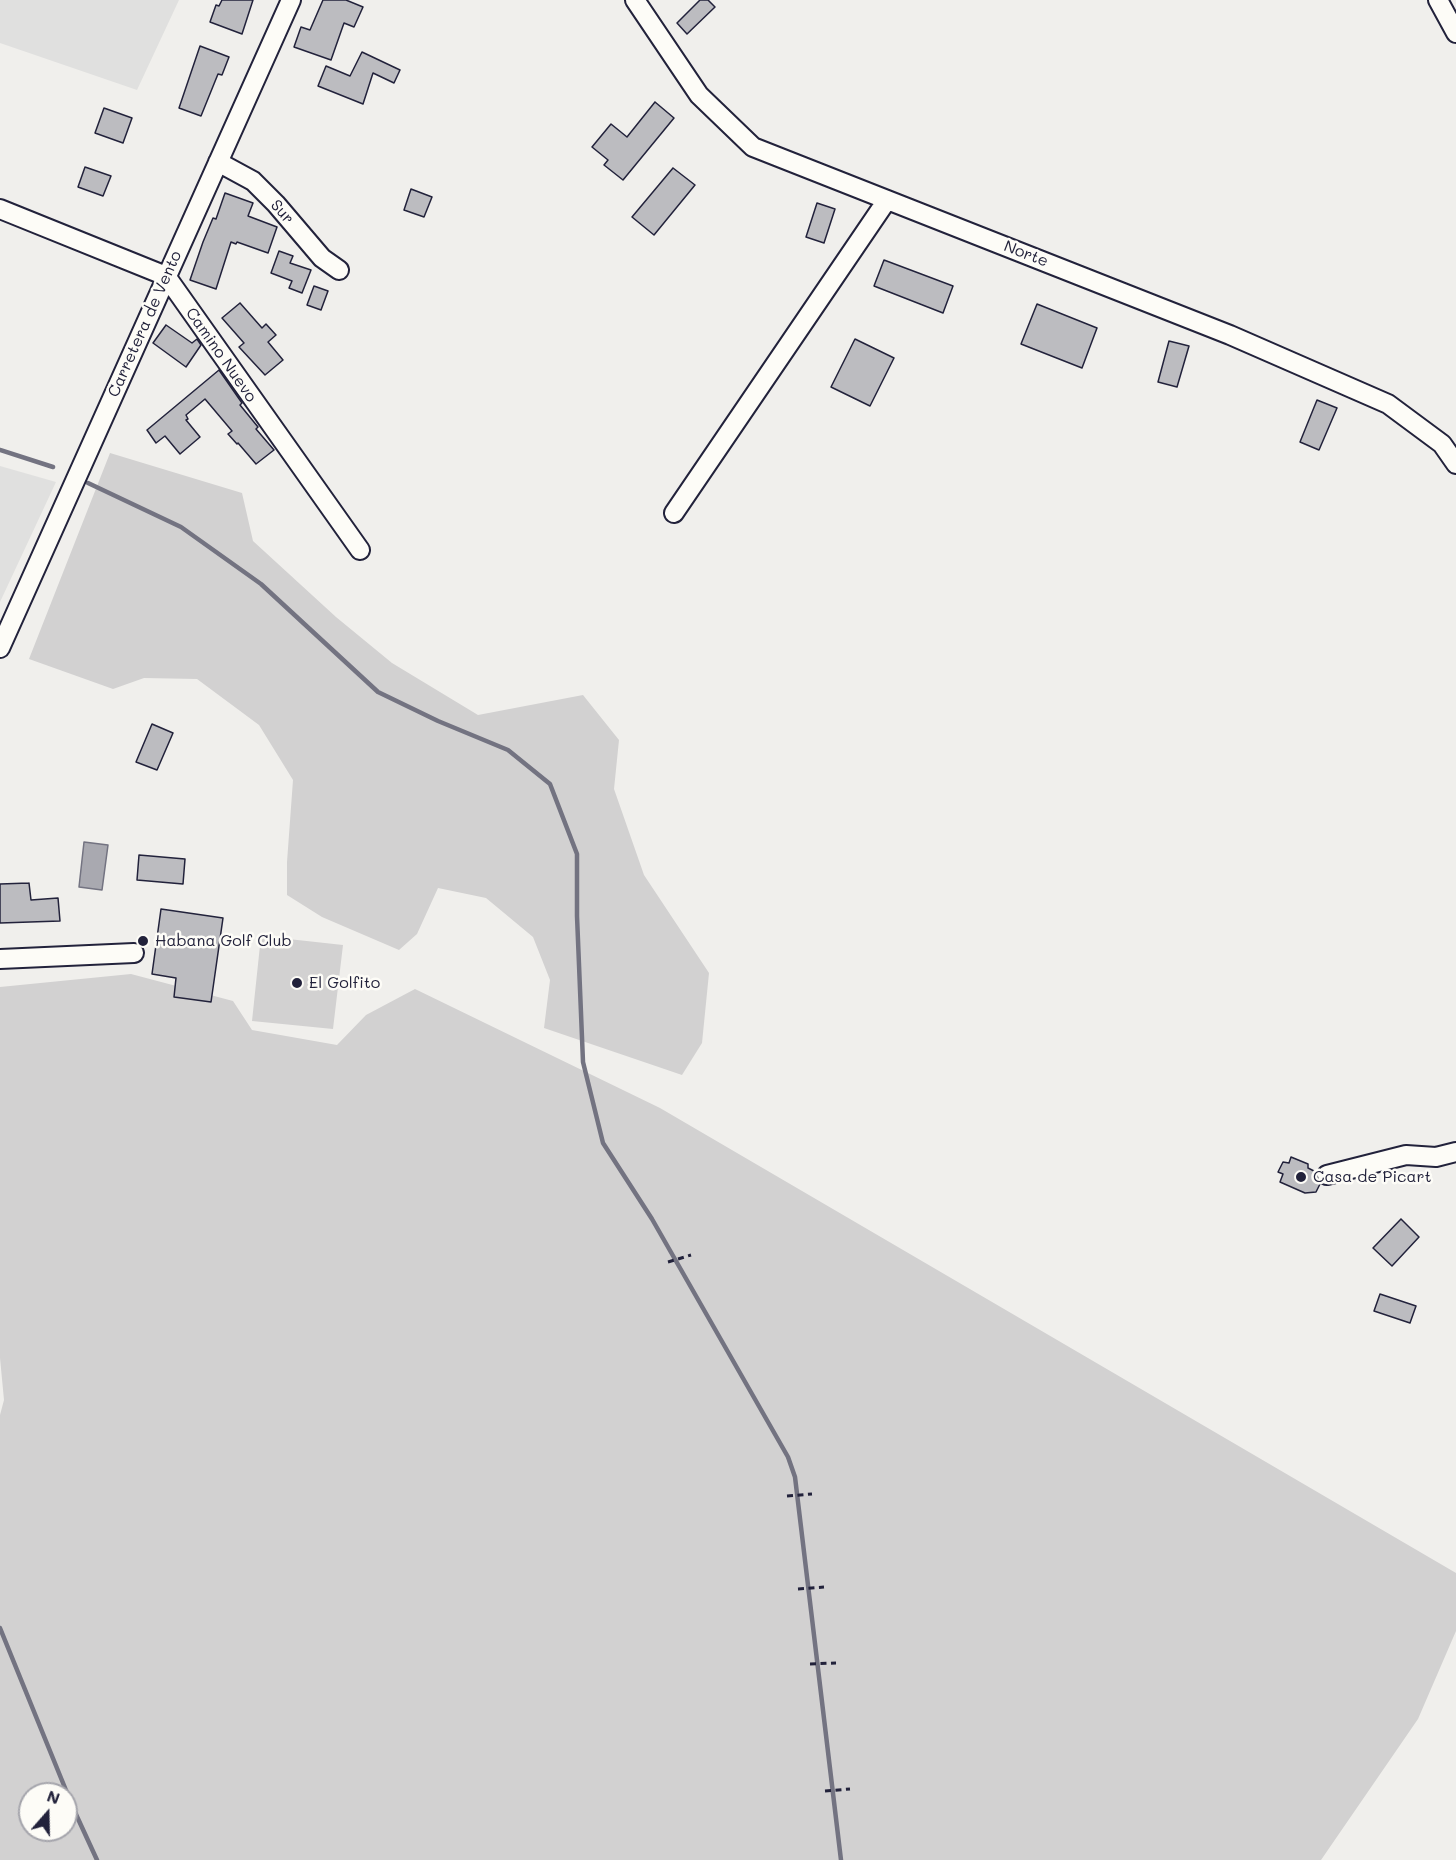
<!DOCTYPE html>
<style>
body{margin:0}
#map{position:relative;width:1456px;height:1860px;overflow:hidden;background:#f0efec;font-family:Mali,sans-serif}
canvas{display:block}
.north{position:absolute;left:18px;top:1782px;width:60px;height:60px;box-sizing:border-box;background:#fdfcf7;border:2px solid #a5a5ac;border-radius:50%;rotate:20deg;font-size:16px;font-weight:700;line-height:24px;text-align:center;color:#22223b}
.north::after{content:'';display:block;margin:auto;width:21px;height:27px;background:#22223b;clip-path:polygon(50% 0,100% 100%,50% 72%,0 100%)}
</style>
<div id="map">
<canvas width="1456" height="1860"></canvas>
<div class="north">N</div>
</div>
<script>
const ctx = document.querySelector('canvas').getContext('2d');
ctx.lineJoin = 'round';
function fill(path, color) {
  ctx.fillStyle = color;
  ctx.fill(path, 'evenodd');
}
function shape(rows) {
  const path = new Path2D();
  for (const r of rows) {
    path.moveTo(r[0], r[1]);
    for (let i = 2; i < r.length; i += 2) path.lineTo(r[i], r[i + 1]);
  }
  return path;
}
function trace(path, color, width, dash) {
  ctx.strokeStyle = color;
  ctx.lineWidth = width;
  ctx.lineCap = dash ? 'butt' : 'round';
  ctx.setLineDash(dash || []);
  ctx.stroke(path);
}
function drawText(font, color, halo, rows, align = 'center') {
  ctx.font = font + ' Mali,sans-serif';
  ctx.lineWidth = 5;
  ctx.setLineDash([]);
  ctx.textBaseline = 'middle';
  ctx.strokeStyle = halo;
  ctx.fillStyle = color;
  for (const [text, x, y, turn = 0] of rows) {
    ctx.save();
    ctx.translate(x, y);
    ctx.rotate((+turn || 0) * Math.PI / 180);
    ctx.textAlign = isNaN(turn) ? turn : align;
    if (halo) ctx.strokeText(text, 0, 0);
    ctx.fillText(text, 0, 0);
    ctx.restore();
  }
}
fill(shape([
 [0,0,179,0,137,90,0,43],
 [0,466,56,482,0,602]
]), '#e0e0df');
fill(shape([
 [110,453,242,493,253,541,336,617,392,663,478,715,583,695,619,740,614,789,644,875,709,973,702,1043,682,1075,544,1028,550,980,533,937,486,898,438,888,417,934,399,950,322,917,287,895,287,862,293,780,259,725,197,679,144,678,113,689,29,659],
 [261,936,343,945,333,1029,252,1021],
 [131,974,233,1001,252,1030,337,1045,366,1015,415,989,660,1108,1456,1573,1456,1631,1418,1719,1321,1860,0,1860,0,1415,4,1400,0,1358,0,987],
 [30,1794,66,1794,66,1830,30,1830]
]), '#d2d1d1');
const water = shape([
 [84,842,108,845,102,890,79,887,84,842]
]);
fill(water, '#a9a9b0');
trace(water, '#737381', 1.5);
trace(shape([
 [0,450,53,467],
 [88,483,181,527,261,584,378,692,438,721,508,750,550,784,577,854,577,916,583,1062,603,1143,652,1219,788,1457,795,1477,841,1860],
 [0,1628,74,1810,97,1860]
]), '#737381', 4.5);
const building = shape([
 [222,0,253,0,242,34,210,22,216,5,219,6,222,0],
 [323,0,346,0,363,7,354,27,344,23,331,60,294,47,301,27,310,30,323,0],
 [700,0,708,0,715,7,687,34,677,23,700,0],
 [200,46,229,57,222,75,218,74,201,116,179,108,200,46],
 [362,52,400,70,394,83,373,73,363,104,318,86,326,66,350,76,362,52],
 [655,102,674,118,623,180,604,165,608,160,592,147,611,124,627,137,655,102],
 [104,108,132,118,123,143,95,133,104,108],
 [85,167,111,176,103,196,78,187,85,167],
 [673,168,695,185,654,235,632,217,673,168],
 [411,189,432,197,424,217,404,210,411,189],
 [225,193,253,203,248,216,277,227,268,253,237,242,236,244,231,242,216,289,190,280,203,242,213,218,216,219,225,193],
 [817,203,835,209,824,243,806,237,817,203],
 [279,251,293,256,290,263,311,270,302,293,289,288,292,281,271,273,279,251],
 [884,260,953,286,943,313,874,286,884,260],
 [314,286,328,291,321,310,307,305,314,286],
 [240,303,262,328,266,324,276,335,268,342,283,360,265,375,239,347,244,343,222,318,240,303],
 [1037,304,1097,328,1082,368,1021,344,1037,304],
 [166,325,192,343,197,339,201,345,186,367,153,343,166,325],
 [855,339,894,358,870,406,831,387,855,339],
 [1169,341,1189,346,1177,387,1158,382,1169,341],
 [219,370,242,403,240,405,258,427,256,429,274,450,256,464,238,443,237,444,228,434,232,431,205,399,186,415,188,419,186,420,200,437,180,454,165,436,156,443,147,430,219,370],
 [1317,400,1337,408,1319,450,1300,442,1317,400],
 [152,724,173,733,157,770,136,762,152,724],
 [139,855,185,859,183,884,137,880,139,855],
 [29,883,31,900,58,898,60,921,0,923,0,884,29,883],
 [161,909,223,918,211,1002,174,997,176,978,152,974,161,909],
 [1291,1157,1308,1164,1308,1168,1316,1172,1316,1178,1320,1184,1316,1192,1305,1193,1280,1182,1283,1174,1278,1172,1283,1162,1289,1163,1291,1157],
 [1401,1219,1419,1237,1392,1266,1373,1248,1401,1219],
 [1380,1294,1416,1306,1410,1323,1374,1311,1380,1294]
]);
fill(building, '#bcbcc0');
trace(building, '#22223b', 1.5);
const minor = shape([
 [635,0,699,95,753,147,1230,335,1388,404,1442,444,1456,464],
 [1438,0,1456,33],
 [218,162,253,181,276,204,322,258,339,270],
 [0,209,166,276,360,550],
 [674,513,887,200],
 [0,648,291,0],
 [0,959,134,953],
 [1327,1175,1406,1155,1436,1157,1456,1152]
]);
trace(minor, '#22223b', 22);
trace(shape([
 [668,1262,691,1255],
 [787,1496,812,1494],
 [798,1589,824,1587],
 [810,1664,836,1663],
 [825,1791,850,1789]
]), '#22223b', 3, [6, 4.5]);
trace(minor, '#fdfcf7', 18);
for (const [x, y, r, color] of [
 [143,941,6,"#22223b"],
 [297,983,6,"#22223b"],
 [1301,1177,6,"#22223b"]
]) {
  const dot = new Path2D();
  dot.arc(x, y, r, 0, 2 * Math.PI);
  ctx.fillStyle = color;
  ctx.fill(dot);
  trace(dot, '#fdfcf7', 2);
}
drawText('16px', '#22223b', '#fdfcf7', [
 ["Sur",282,212,49],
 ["Norte",1026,254,21],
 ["Carretera de Vento",145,324,-66],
 ["Camino Nuevo",221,355,55]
]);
drawText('16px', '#22223b', '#fdfcf7', [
 ["Habana Golf Club",155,941],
 ["El Golfito",309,983],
 ["Casa de Picart",1313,1177]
], 'left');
</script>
